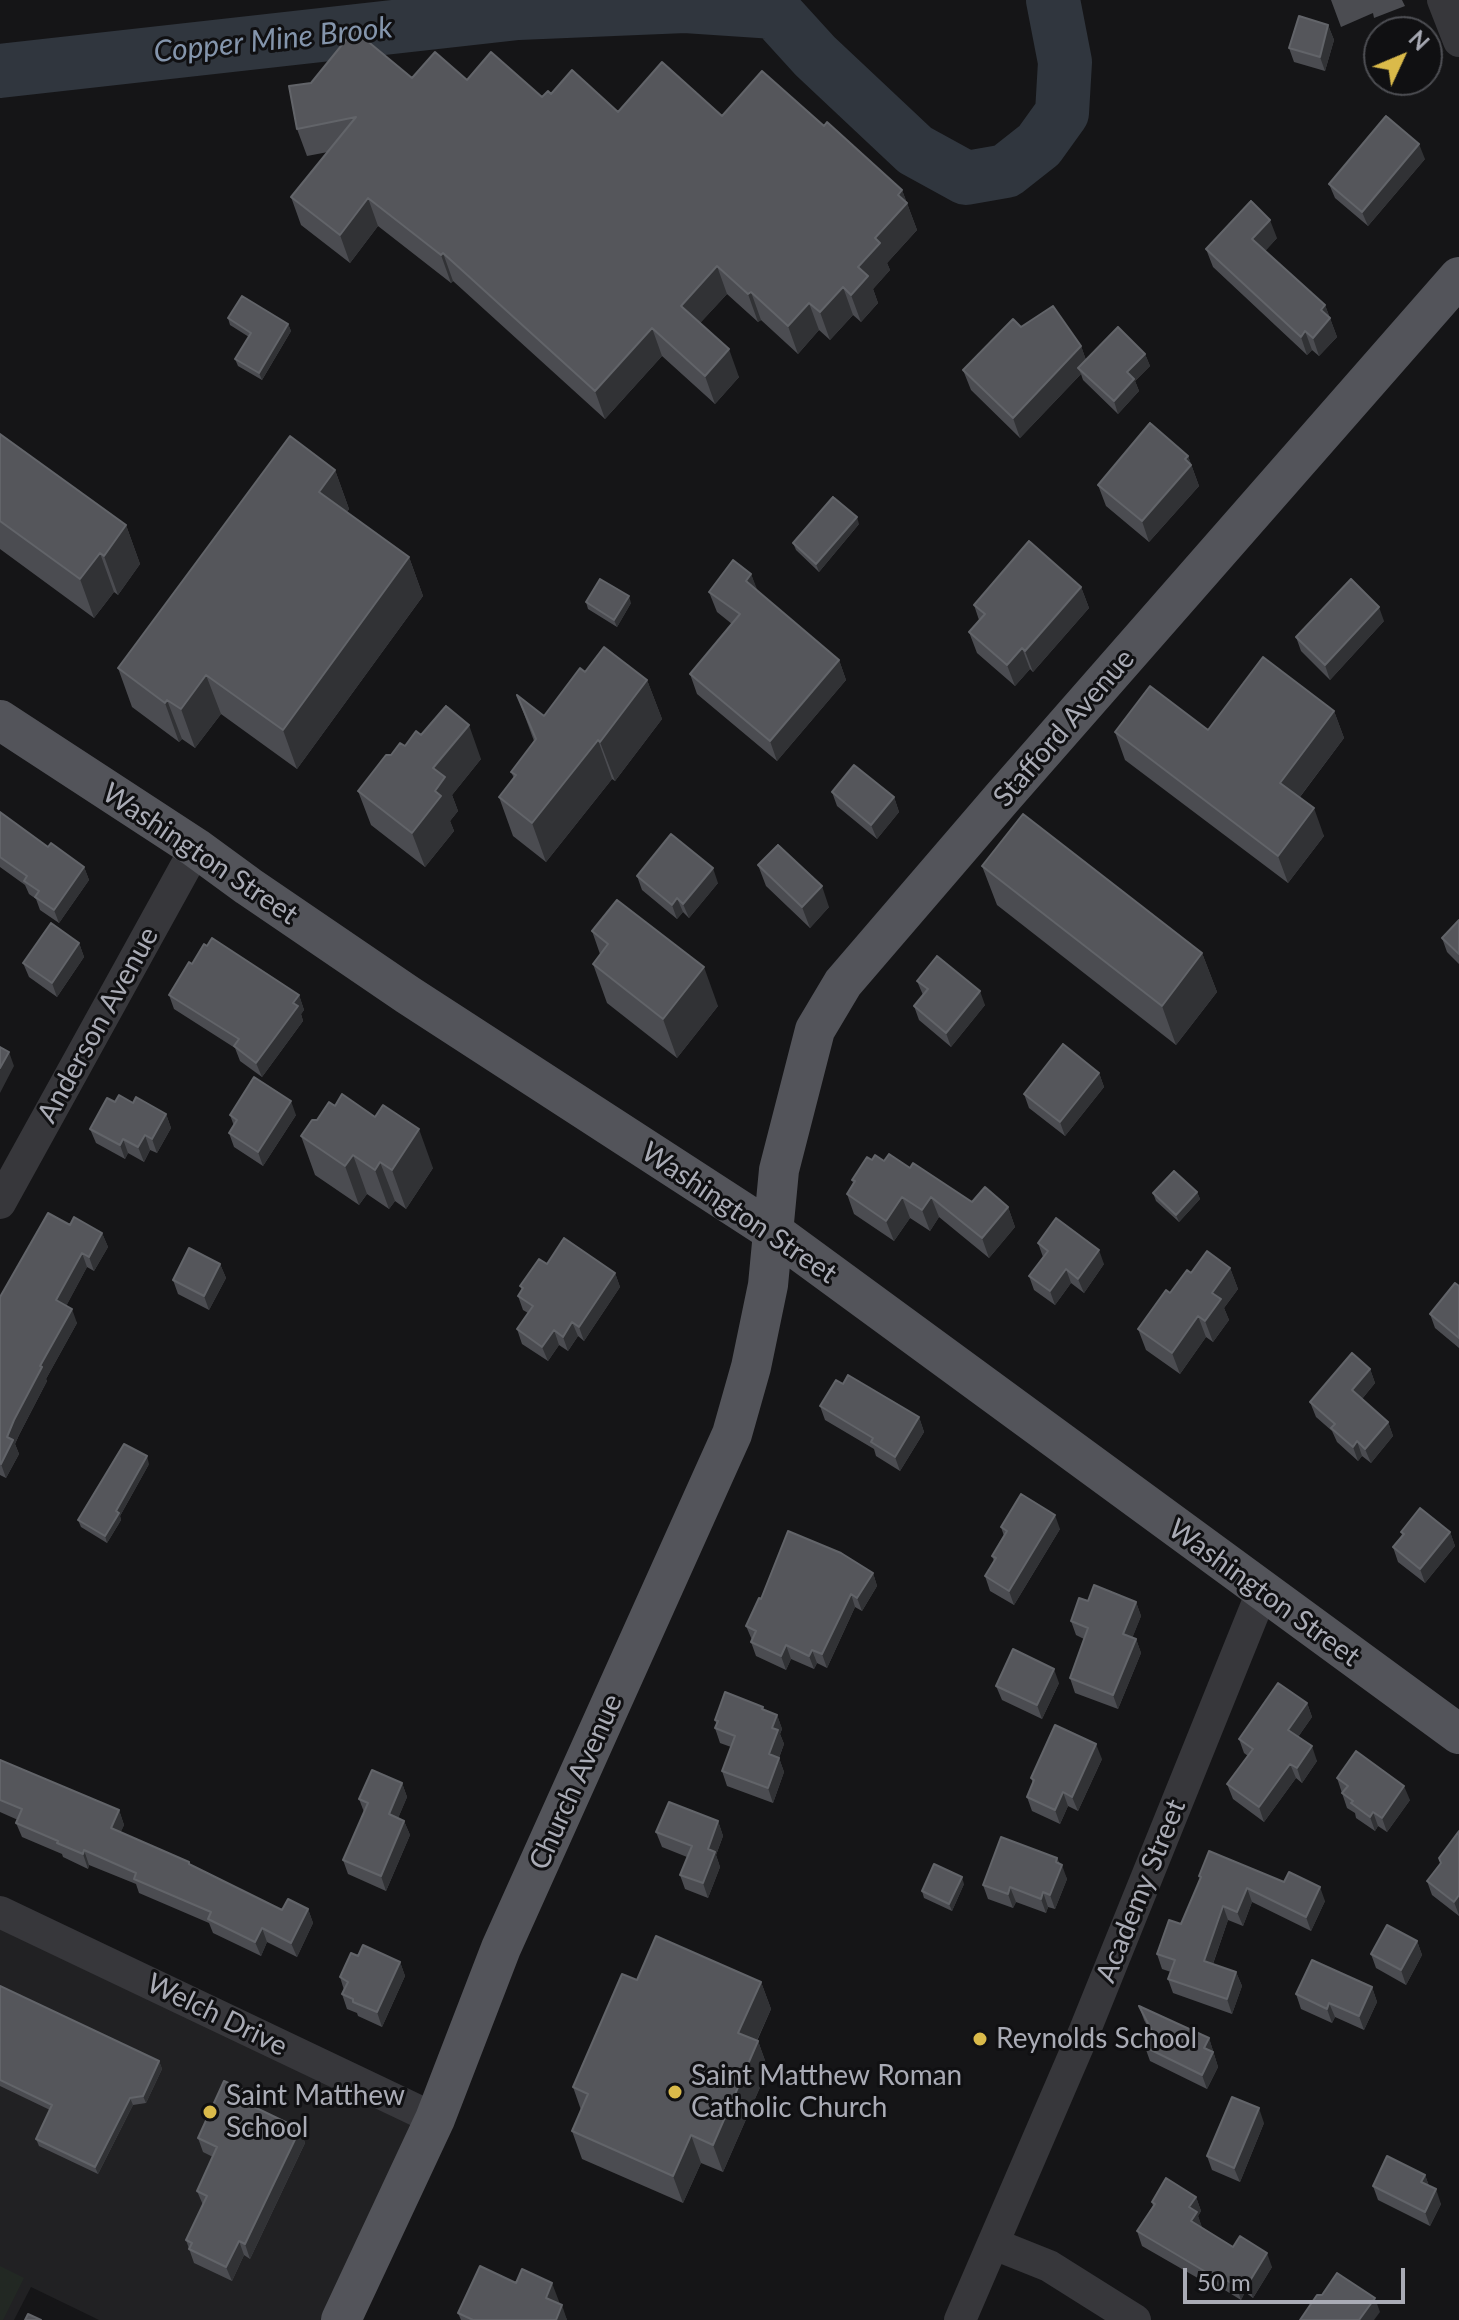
<!DOCTYPE html>
<style>
body{margin:0}
#map{position:relative;width:1459px;height:2320px;overflow:hidden;background:#151517;font-family:Lato,sans-serif}
canvas{display:block}
.north{position:absolute;left:1363px;top:16px;width:80px;height:80px;box-sizing:border-box;background:#101012;border:2px solid #4d4e53;border-radius:50%;rotate:46deg;font-size:22px;font-weight:700;line-height:32px;text-align:center;color:#a9abb5}
.north::after{content:'';display:block;margin:auto;width:28px;height:36px;background:#daba4a;clip-path:polygon(50% 0,100% 100%,50% 72%,0 100%)}
.scale{position:absolute;left:1183px;top:2268px;width:222px;height:36px;box-sizing:border-box;border:4px solid #a9abb5;border-top:0;padding-left:10px;font-size:24px;line-height:28px;white-space:nowrap;color:#a9abb5;-webkit-text-stroke:6px #101012;paint-order:stroke}
</style>
<div id="map">
<canvas width="1459" height="2320"></canvas>
<div class="north">N</div>
<div class="scale">50 m</div>
</div>
<script>
const ctx = document.querySelector('canvas').getContext('2d');
ctx.lineJoin = 'round';
function fill(path, color) {
  ctx.fillStyle = color;
  ctx.fill(path, 'evenodd');
}
function shape(rows) {
  const path = new Path2D();
  for (const r of rows) {
    path.moveTo(r[0], r[1]);
    for (let i = 2; i < r.length; i += 2) path.lineTo(r[i], r[i + 1]);
  }
  return path;
}
function trace(path, color, width, dash) {
  ctx.strokeStyle = color;
  ctx.lineWidth = width;
  ctx.lineCap = dash ? 'butt' : 'round';
  ctx.setLineDash(dash || []);
  ctx.stroke(path);
}
function drawText(font, color, halo, rows, align = 'center') {
  ctx.font = font + ' Lato,sans-serif';
  ctx.lineWidth = 6;
  ctx.setLineDash([]);
  ctx.textBaseline = 'middle';
  ctx.strokeStyle = halo;
  ctx.fillStyle = color;
  for (const [text, x, y, turn = 0] of rows) {
    ctx.save();
    ctx.translate(x, y);
    ctx.rotate((+turn || 0) * Math.PI / 180);
    ctx.textAlign = isNaN(turn) ? turn : align;
    if (halo) ctx.strokeText(text, 0, 0);
    ctx.fillText(text, 0, 0);
    ctx.restore();
  }
}
fill(shape([
 [0,1912,435,2119,341,2320,99,2320,31,2287,14,2320,0,2320]
]), '#212123');
fill(shape([
 [0,2266,24,2278,3,2320,0,2320]
]), '#222823');
trace(shape([
 [0,71,518,13,685,6,775,12,815,56,915,150,966,178,1006,171,1039,145,1062,113,1065,62,1053,0]
]), '#30363e', 54);
trace(shape([
 [1443,0,1459,41],
 [0,1203,196,848],
 [0,1912,435,2119],
 [994,2244,1049,2266,1135,2320],
 [960,2320,1085,2030,1262,1592]
]), '#37373b', 32);
trace(shape([
 [0,720,196,848,248,886,408,995,775,1233,1459,1734],
 [341,2320,435,2119,501,1948,732,1434,751,1367,768,1285,779,1170,815,1030,843,983,1002,798,1459,277]
]), '#53545a', 40);
fill(shape([
 [1331,0,1402,0,1405,6,1374,18,1373,13,1341,27],
 [1328,25,1334,40,1325,71,1294,62,1289,48],
 [412,78,467,80,542,97,551,94,618,112,722,116,824,126,902,190,917,230,887,263,890,270,873,289,878,303,861,322,853,315,830,340,819,330,798,354,761,320,758,322,727,294,700,323,739,377,715,404,662,356,605,419,453,281,451,283,378,226,350,263,301,225,291,197,328,152,307,156,297,129],
 [1425,159,1368,226,1335,198,1329,184],
 [1277,238,1265,251,1325,305,1337,337,1319,356,1312,350,1307,355,1213,267,1206,249],
 [228,318,288,324,291,331,262,380,238,366,235,359,249,337,230,325],
 [1021,327,1081,346,1086,360,1145,354,1150,366,1135,381,1139,391,1118,414,1083,380,1081,374,1020,438,971,390,963,370],
 [0,434,126,525,140,564,118,595,114,592,94,618,0,549],
 [1188,456,1199,486,1149,542,1106,506,1098,485],
 [335,470,349,509,347,512,409,557,423,596,297,769,221,714,195,748,182,739,179,742,132,707,118,668],
 [859,524,819,572,796,550,793,543],
 [751,574,757,591,839,660,846,680,777,761,697,694,690,674,732,624,717,612,709,592],
 [1081,587,1089,608,1033,672,1030,669,1015,686,977,653,969,632,979,620,974,605],
 [586,602,631,603,617,627,588,609],
 [1384,621,1330,680,1301,651,1296,637],
 [585,672,647,680,662,719,615,781,612,779,546,862,513,836,499,797,514,778,511,772,534,741,517,695,544,716],
 [1334,711,1344,738,1300,797,1324,836,1288,883,1125,760,1115,732,1208,730],
 [421,735,481,759,452,795,458,811,450,821,454,831,425,867,371,825,358,791,391,755],
 [832,792,894,797,899,812,877,839,837,806],
 [0,812,48,847,84,867,89,880,59,923,40,910,36,899,29,894,25,885,0,867],
 [758,865,829,907,810,928,766,886],
 [982,866,1202,953,1217,992,1176,1045,997,905],
 [637,876,718,883,689,918,683,912,677,919,642,890],
 [1459,920,1459,964,1447,952,1442,938],
 [592,931,718,1006,677,1058,607,1003,593,964,600,954],
 [79,943,84,957,57,997,29,977,23,963],
 [192,964,299,995,304,1010,301,1014,303,1021,262,1077,240,1061,235,1048,174,1009,169,995],
 [917,981,985,1005,951,1047,919,1020,914,1006,923,995],
 [1099,1073,1104,1087,1065,1136,1029,1108,1024,1094],
 [115,1102,133,1103,166,1114,171,1128,157,1153,150,1150,144,1162,128,1153,125,1159,96,1143,90,1129],
 [230,1115,296,1115,263,1166,234,1147,229,1133,234,1126],
 [301,1136,433,1168,406,1209,395,1201,389,1209,367,1194,359,1205,315,1175],
 [872,1160,884,1161,910,1168,972,1202,1008,1207,1015,1227,989,1258,939,1217,930,1231,910,1218,894,1241,854,1214,847,1194,853,1183,852,1180],
 [1197,1192,1200,1199,1179,1222,1156,1201,1153,1193],
 [70,1225,102,1233,108,1247,94,1271,87,1267,66,1306,77,1323,46,1379,47,1381,19,1435,15,1444,19,1454,6,1478,0,1475,0,1297],
 [1038,1243,1104,1264,1084,1293,1071,1283,1055,1305,1034,1290,1029,1276,1043,1257],
 [220,1264,226,1278,209,1310,178,1294,173,1280],
 [547,1264,615,1273,620,1287,584,1341,578,1336,568,1351,559,1345,548,1361,522,1344,517,1329,528,1313,523,1310,518,1296,522,1290,520,1286],
 [1230,1268,1238,1289,1224,1308,1229,1320,1213,1342,1206,1337,1180,1374,1146,1350,1138,1329,1170,1293,1191,1273],
 [1459,1286,1459,1348,1435,1328,1430,1314],
 [1370,1369,1375,1383,1362,1399,1388,1422,1393,1436,1371,1463,1362,1456,1358,1461,1337,1442,1332,1431,1316,1417,1310,1402],
 [843,1384,919,1417,924,1432,900,1471,876,1456,874,1449,825,1420,820,1406],
 [149,1464,120,1516,121,1520,107,1543,81,1527,78,1520],
 [1001,1527,1060,1529,1014,1605,990,1591,985,1576,994,1561,992,1556,1004,1536],
 [1401,1532,1450,1532,1455,1546,1425,1583,1398,1562,1393,1547,1402,1535],
 [873,1573,877,1586,862,1611,855,1607,827,1668,817,1663,814,1669,791,1659,786,1670,756,1656,751,1642,752,1640,746,1626,761,1599],
 [1088,1601,1136,1602,1141,1616,1132,1638,1136,1639,1141,1653,1118,1709,1075,1693,1070,1678,1084,1639,1076,1635,1071,1621],
 [1059,1683,1042,1719,1002,1700,996,1686],
 [1307,1703,1312,1717,1298,1737,1317,1761,1302,1783,1296,1778,1264,1822,1233,1799,1227,1784,1248,1756,1244,1753,1239,1739],
 [765,1710,777,1715,782,1729,780,1734,784,1744,779,1758,784,1772,773,1803,727,1786,722,1771,731,1747,720,1743,715,1728,717,1725,715,1720],
 [1102,1759,1078,1811,1068,1806,1060,1824,1032,1811,1027,1797,1033,1783,1031,1778],
 [0,1760,119,1810,124,1825,120,1833,282,1910,308,1909,313,1923,297,1957,267,1942,261,1956,213,1933,209,1923,139,1893,136,1884,89,1865,88,1869,63,1857,62,1854,22,1837,16,1823,18,1820,0,1812],
 [1337,1778,1410,1800,1387,1832,1378,1826,1375,1831,1356,1818,1355,1813,1347,1808],
 [402,1783,407,1797,398,1818,404,1821,410,1835,386,1891,348,1874,343,1860,364,1812,359,1799],
 [718,1821,723,1836,716,1855,720,1867,708,1898,685,1889,680,1875,687,1857,662,1847,656,1832],
 [1459,1831,1459,1916,1432,1895,1427,1881,1440,1863],
 [1057,1858,1067,1879,1055,1909,1048,1907,1046,1913,1016,1902,1013,1908,988,1899,983,1885],
 [1199,1876,1325,1901,1311,1931,1252,1902,1243,1926,1228,1920,1213,1964,1236,1972,1242,1986,1232,2014,1173,1993,1168,1979,1171,1972,1162,1969,1157,1954,1181,1924,1200,1879],
 [964,1884,952,1911,924,1898,922,1891],
 [1417,1941,1422,1955,1406,1985,1376,1968,1371,1954],
 [358,1956,400,1962,405,1976,382,2027,358,2016,357,2013,347,2009,342,1994,344,1990,340,1977],
 [637,1980,761,1982,771,2009,757,2041,758,2041,768,2069,723,2172,701,2163,683,2203,582,2159,572,2131,581,2110,573,2087],
 [0,1986,159,2061,162,2069,146,2103,133,2105,98,2174,39,2146,36,2139,50,2110,0,2086],
 [1372,1987,1377,2002,1364,2030,1335,2017,1332,2023,1301,2009,1296,1994],
 [1139,2006,1209,2038,1218,2067,1207,2089,1150,2061,1145,2047,1151,2033,1144,2020],
 [256,2108,300,2129,305,2143,250,2259,244,2255,232,2281,194,2263,186,2240,203,2205,197,2191,213,2157,203,2152,198,2138],
 [1264,2123,1240,2182,1212,2170,1207,2156],
 [1425,2175,1429,2186,1441,2204,1430,2226,1378,2200,1373,2186],
 [1196,2197,1201,2211,1198,2216,1202,2228,1233,2247,1272,2267,1253,2298,1245,2292,1241,2300,1223,2289,1222,2292,1142,2246,1137,2231,1153,2206,1152,2202],
 [560,2304,567,2320,461,2320,458,2313]
]), '#4b4c51');
fill(shape([
 [1328,25,1334,40,1325,71,1320,57],
 [1419,144,1425,159,1368,226,1362,212],
 [902,190,917,230,887,263,890,270,873,289,878,303,861,322,851,295,858,267,898,195],
 [368,198,378,226,350,263,340,235],
 [1270,220,1277,238,1259,258,1252,239],
 [443,253,453,281,451,283,441,255],
 [717,266,727,294,691,333,681,306],
 [843,287,853,315,830,340,820,312],
 [751,292,761,320,758,322,748,294],
 [809,303,819,330,798,354,788,326],
 [1325,305,1337,337,1319,356,1313,338,1321,310],
 [288,324,291,331,262,380,259,373],
 [652,328,662,356,605,419,595,391],
 [1305,331,1312,350,1307,355,1301,337],
 [1081,346,1088,366,1078,368,1081,374,1020,438,1013,418],
 [729,349,739,377,715,404,705,376],
 [1145,354,1150,366,1135,381,1139,391,1118,414,1114,401,1127,372],
 [1188,456,1199,486,1149,542,1142,521],
 [335,470,349,509,334,531,319,492],
 [857,517,859,524,819,572,816,564],
 [126,525,140,564,118,595,104,556],
 [100,553,114,592,94,618,80,579],
 [409,557,423,596,297,769,283,730],
 [751,574,759,594,746,581],
 [1081,587,1089,608,1033,672,1025,651],
 [629,596,631,603,617,627,614,620],
 [1379,607,1384,621,1330,680,1325,665],
 [1022,648,1030,669,1015,686,1007,665],
 [839,660,846,680,777,761,770,741],
 [206,675,221,714,195,748,181,709],
 [647,680,662,719,615,781,600,742],
 [167,700,182,739,179,742,165,703],
 [1334,711,1344,738,1290,810,1280,783],
 [469,725,481,759,452,795,458,811,450,821,454,831,425,867,412,833,435,791,433,768],
 [598,740,612,779,546,862,532,823],
 [894,797,899,812,877,839,871,825],
 [1314,808,1324,836,1288,883,1278,856],
 [84,867,89,880,59,923,54,910],
 [713,868,718,883,689,918,683,904],
 [822,886,829,907,810,928,802,907],
 [677,898,683,912,677,919,672,905],
 [79,943,84,957,57,997,52,983],
 [1202,953,1217,992,1176,1045,1162,1006],
 [704,967,718,1006,677,1058,663,1019],
 [980,991,985,1005,951,1047,946,1033],
 [299,995,304,1010,301,1014,303,1021,262,1077,256,1063],
 [9,1052,14,1066,0,1093,0,1068],
 [1099,1073,1104,1087,1065,1136,1060,1122],
 [291,1101,296,1115,263,1166,258,1152],
 [166,1114,171,1128,157,1153,152,1139],
 [419,1129,433,1168,406,1209,392,1170],
 [145,1135,150,1150,144,1162,138,1147],
 [123,1139,128,1153,125,1159,120,1145],
 [353,1155,367,1194,359,1205,345,1166],
 [380,1162,395,1201,389,1209,375,1170],
 [1197,1192,1200,1199,1179,1222,1176,1215],
 [902,1197,910,1218,894,1241,886,1221],
 [931,1197,939,1217,930,1231,922,1210],
 [1008,1207,1015,1227,989,1258,982,1238],
 [102,1233,108,1247,94,1271,89,1257],
 [1099,1250,1104,1264,1084,1293,1078,1279],
 [82,1253,87,1267,62,1314,56,1300],
 [220,1264,226,1278,209,1310,204,1296],
 [1230,1268,1238,1289,1224,1308,1229,1320,1213,1342,1205,1321,1212,1293],
 [1066,1269,1071,1283,1055,1305,1050,1291],
 [615,1273,620,1287,584,1341,579,1327],
 [72,1309,77,1323,46,1379,47,1381,19,1435,15,1444,19,1454,6,1478,1,1464,7,1437,14,1420,40,1366],
 [1198,1316,1206,1337,1180,1374,1172,1353],
 [572,1322,578,1336,568,1351,563,1337],
 [554,1330,559,1345,548,1361,542,1347],
 [1370,1369,1375,1383,1357,1405,1352,1390],
 [919,1417,924,1432,900,1471,895,1457],
 [1388,1422,1393,1436,1371,1463,1365,1449],
 [1357,1441,1362,1456,1358,1461,1353,1447],
 [147,1456,149,1464,120,1516,121,1520,107,1543,105,1536,116,1511],
 [1055,1515,1060,1529,1014,1605,1009,1591],
 [1450,1532,1455,1546,1425,1583,1420,1569],
 [873,1573,877,1586,862,1611,857,1598],
 [851,1594,855,1607,827,1668,822,1654],
 [1136,1602,1141,1616,1128,1649,1123,1634],
 [1136,1639,1141,1653,1118,1709,1113,1695],
 [786,1645,791,1659,786,1670,781,1656],
 [812,1650,817,1663,814,1669,809,1656],
 [1054,1669,1059,1683,1042,1719,1037,1705],
 [1307,1703,1312,1717,1293,1744,1288,1730],
 [777,1715,782,1729,780,1734,784,1744,775,1768,769,1754,772,1728],
 [1096,1744,1102,1759,1078,1811,1072,1797],
 [1312,1746,1317,1761,1302,1783,1297,1768],
 [779,1758,784,1772,773,1803,768,1788],
 [1290,1764,1296,1778,1264,1822,1259,1807],
 [402,1783,407,1797,394,1828,389,1814],
 [1404,1786,1410,1800,1387,1832,1382,1818],
 [1063,1792,1068,1806,1060,1824,1055,1810],
 [119,1810,124,1825,116,1843,111,1828],
 [1373,1812,1378,1826,1375,1831,1370,1817],
 [404,1821,410,1835,386,1891,381,1876],
 [718,1821,723,1836,716,1855,720,1867,708,1898,703,1883,708,1849],
 [84,1850,89,1865,88,1869,83,1854],
 [1057,1858,1061,1867,1062,1865,1067,1879,1055,1909,1050,1895],
 [962,1877,964,1884,952,1911,949,1904],
 [1010,1887,1016,1902,1013,1908,1008,1894],
 [1320,1887,1325,1901,1311,1931,1306,1917],
 [1247,1888,1252,1902,1243,1926,1237,1912],
 [1043,1892,1048,1907,1046,1913,1041,1899],
 [1459,1895,1459,1915,1454,1902],
 [1223,1906,1228,1920,1209,1975,1204,1961],
 [308,1909,313,1923,297,1957,291,1943],
 [262,1928,267,1942,261,1956,255,1942],
 [1417,1941,1422,1955,1406,1985,1401,1970],
 [400,1962,405,1976,382,2027,377,2012],
 [1236,1972,1242,1986,1232,2014,1227,1999],
 [761,1982,771,2009,748,2060,738,2033],
 [1372,1987,1377,2002,1364,2030,1359,2016],
 [1329,2003,1335,2017,1332,2023,1327,2009],
 [1209,2038,1218,2067,1207,2089,1202,2075,1204,2048],
 [758,2041,768,2069,723,2172,713,2145],
 [159,2061,162,2069,146,2103,143,2096],
 [251,2093,256,2108,246,2103],
 [130,2098,133,2105,98,2174,95,2167],
 [1259,2108,1264,2123,1240,2182,1234,2168],
 [300,2129,305,2143,250,2259,245,2244],
 [691,2135,701,2163,683,2203,673,2176],
 [1425,2175,1430,2189,1421,2182],
 [1436,2189,1441,2204,1430,2226,1425,2212],
 [1196,2197,1201,2211,1198,2216,1202,2227,1197,2236,1191,2221,1189,2207],
 [239,2241,244,2255,232,2281,226,2267],
 [1267,2253,1272,2267,1253,2298,1248,2284],
 [1218,2275,1223,2289,1222,2292,1216,2278],
 [1240,2278,1245,2292,1241,2300,1236,2286],
 [552,2283,560,2304,546,2298],
 [1375,2298,1380,2312,1374,2320,1359,2320],
 [562,2305,567,2320,556,2320]
]), '#313235');
const building = shape([
 [1299,16,1328,25,1320,57,1289,48,1299,16],
 [354,30,412,78,435,52,467,80,491,52,542,97,548,91,551,94,572,70,618,112,662,62,722,116,762,71,824,126,827,122,902,190,898,195,907,203,875,238,880,243,858,267,868,276,851,295,843,287,820,312,809,303,788,326,751,292,748,294,717,266,681,306,729,349,705,376,652,328,595,391,443,253,441,255,368,198,340,235,291,197,356,117,297,129,289,86,311,83,354,30],
 [1386,116,1419,144,1362,212,1329,184,1386,116],
 [1251,201,1270,220,1252,239,1325,305,1321,310,1330,318,1313,338,1305,331,1301,337,1206,249,1251,201],
 [242,296,288,324,259,373,235,359,251,333,228,318,242,296],
 [1053,306,1081,346,1013,418,963,370,1013,319,1021,327,1053,306],
 [1118,327,1145,354,1127,372,1134,379,1114,401,1078,368,1118,327],
 [1150,423,1188,456,1185,459,1191,465,1142,521,1098,485,1150,423],
 [0,434,126,525,104,556,100,553,80,579,0,521,0,434],
 [290,436,335,470,319,492,409,557,283,730,206,675,181,709,167,700,165,703,118,668,290,436],
 [833,497,857,517,816,564,793,543,833,497],
 [1029,541,1081,587,1025,651,1022,648,1007,665,969,632,985,614,974,605,1029,541],
 [733,560,751,574,746,581,839,660,770,741,690,674,740,614,709,592,733,560],
 [600,579,629,596,614,620,586,602,600,579],
 [1351,579,1379,607,1325,665,1296,637,1351,579],
 [604,647,647,680,600,742,598,740,532,823,499,797,516,775,511,772,536,739,517,695,544,716,580,668,585,672,604,647],
 [1263,657,1334,711,1280,783,1314,808,1278,856,1115,732,1150,686,1208,730,1263,657],
 [446,706,469,725,433,768,445,777,435,791,441,796,412,833,358,791,386,755,391,755,400,743,405,746,416,731,421,735,446,706],
 [854,765,894,797,871,825,832,792,854,765],
 [0,812,48,847,51,843,84,867,54,910,35,897,39,891,24,881,27,876,0,857,0,812],
 [1023,814,1202,953,1162,1006,982,866,1023,814],
 [671,834,713,868,683,904,677,898,672,905,637,876,671,834],
 [778,845,822,886,802,907,758,865,778,845],
 [617,900,704,967,663,1019,593,964,608,944,592,931,617,900],
 [1459,920,1459,954,1442,938,1459,920],
 [51,923,79,943,52,983,23,963,51,923],
 [212,938,299,995,293,1003,298,1006,256,1063,234,1046,239,1039,169,995,189,962,192,964,204,944,207,946,212,938],
 [937,956,980,991,946,1033,914,1006,928,989,917,981,937,956],
 [1063,1044,1099,1073,1060,1122,1024,1094,1063,1044],
 [0,1047,9,1052,0,1068,0,1047],
 [254,1077,291,1101,258,1152,229,1133,237,1120,230,1115,254,1077],
 [342,1094,375,1117,383,1105,419,1129,392,1170,380,1162,375,1170,353,1155,345,1166,301,1136,312,1120,317,1120,329,1102,335,1106,342,1094],
 [119,1095,133,1103,136,1097,166,1114,152,1139,145,1135,138,1147,123,1139,120,1145,90,1129,107,1098,115,1102,119,1095],
 [889,1154,910,1168,913,1163,972,1202,985,1187,1008,1207,982,1238,931,1197,922,1210,902,1197,886,1221,847,1194,855,1181,852,1180,867,1157,872,1160,875,1155,884,1161,889,1154],
 [1174,1171,1197,1192,1176,1215,1153,1193,1174,1171],
 [48,1213,70,1225,74,1217,102,1233,89,1257,82,1253,56,1300,72,1309,40,1366,42,1367,14,1420,7,1437,13,1440,1,1464,0,1463,0,1297,48,1213],
 [1056,1218,1099,1250,1078,1279,1066,1269,1050,1291,1029,1276,1048,1251,1038,1243,1056,1218],
 [564,1238,615,1273,579,1327,572,1322,563,1337,554,1330,542,1347,517,1329,533,1306,518,1296,523,1288,520,1286,539,1259,547,1264,564,1238],
 [189,1248,220,1264,204,1296,173,1280,189,1248],
 [1207,1251,1230,1268,1212,1293,1221,1299,1205,1321,1198,1316,1172,1353,1138,1329,1166,1290,1170,1293,1187,1270,1191,1273,1207,1251],
 [1455,1283,1459,1286,1459,1338,1430,1314,1455,1283],
 [1352,1353,1370,1369,1352,1390,1388,1422,1365,1449,1357,1441,1353,1447,1331,1428,1335,1424,1310,1402,1352,1353],
 [848,1375,919,1417,895,1457,871,1442,873,1438,820,1406,836,1380,843,1384,848,1375],
 [124,1444,147,1456,116,1511,119,1513,105,1536,78,1520,124,1444],
 [1021,1494,1055,1515,1009,1591,985,1576,996,1558,992,1556,1007,1531,1001,1527,1021,1494],
 [1420,1508,1450,1532,1420,1569,1393,1547,1404,1534,1401,1532,1420,1508],
 [788,1531,841,1553,873,1573,857,1598,851,1594,822,1654,812,1650,809,1656,786,1645,781,1656,751,1642,756,1631,746,1626,759,1598,761,1599,788,1531],
 [1094,1585,1136,1602,1123,1634,1136,1639,1113,1695,1070,1678,1088,1628,1071,1621,1079,1598,1088,1601,1094,1585],
 [1013,1649,1054,1669,1037,1705,996,1686,1013,1649],
 [1278,1683,1307,1703,1288,1730,1312,1746,1297,1768,1290,1764,1259,1807,1227,1784,1253,1749,1239,1739,1278,1683],
 [725,1692,763,1707,762,1709,777,1715,772,1728,778,1730,769,1754,779,1758,768,1788,722,1771,735,1736,715,1728,718,1721,715,1720,725,1692],
 [1055,1725,1096,1744,1072,1797,1063,1792,1055,1810,1027,1797,1034,1780,1031,1778,1055,1725],
 [1356,1751,1404,1786,1382,1818,1373,1812,1370,1817,1351,1803,1353,1801,1342,1793,1348,1786,1337,1778,1356,1751],
 [0,1760,119,1810,111,1828,189,1862,189,1864,282,1910,288,1899,308,1909,291,1943,262,1928,255,1942,208,1919,211,1912,134,1879,136,1873,84,1850,83,1854,57,1843,58,1841,16,1823,22,1809,0,1800,0,1760],
 [372,1770,402,1783,389,1814,404,1821,381,1876,343,1860,368,1803,359,1799,372,1770],
 [669,1802,718,1821,708,1849,715,1852,703,1883,680,1875,692,1846,656,1832,669,1802],
 [1459,1831,1459,1895,1454,1902,1427,1881,1441,1863,1439,1858,1459,1831],
 [1001,1837,1057,1858,1056,1862,1062,1865,1050,1895,1043,1892,1041,1899,1010,1887,1008,1894,983,1885,1001,1837],
 [1209,1851,1284,1882,1289,1872,1320,1887,1306,1917,1247,1888,1237,1912,1223,1906,1204,1961,1236,1972,1227,1999,1168,1979,1175,1960,1157,1954,1169,1920,1181,1924,1201,1877,1199,1876,1209,1851],
 [934,1864,962,1877,949,1904,922,1891,934,1864],
 [1387,1925,1417,1941,1401,1970,1371,1954,1387,1925],
 [656,1936,761,1982,738,2033,758,2041,713,2145,691,2135,673,2176,572,2131,588,2094,573,2087,622,1974,637,1980,656,1936],
 [363,1945,400,1962,377,2012,353,2002,353,1999,342,1994,348,1982,340,1977,351,1953,358,1956,363,1945],
 [1312,1960,1372,1987,1359,2016,1329,2003,1327,2009,1296,1994,1312,1960],
 [0,1986,159,2061,143,2096,130,2098,95,2167,36,2139,52,2105,0,2080,0,1986],
 [1139,2006,1209,2038,1204,2048,1213,2052,1202,2075,1145,2047,1152,2031,1139,2006],
 [224,2081,251,2093,246,2103,300,2129,245,2244,239,2241,226,2267,189,2249,192,2243,186,2240,207,2196,197,2191,217,2147,198,2138,224,2081],
 [1232,2097,1259,2108,1234,2168,1207,2156,1232,2097],
 [1387,2156,1425,2175,1421,2182,1436,2189,1425,2212,1373,2186,1387,2156],
 [1166,2178,1196,2197,1189,2207,1197,2212,1191,2221,1233,2247,1240,2236,1267,2253,1248,2284,1240,2278,1236,2286,1218,2275,1216,2278,1137,2231,1155,2204,1152,2202,1166,2178],
 [480,2266,516,2283,522,2269,552,2283,546,2298,562,2305,556,2320,473,2320,458,2313,480,2266],
 [1337,2273,1375,2298,1359,2320,1300,2320,1317,2295,1322,2295,1337,2273],
 [28,2314,41,2320,25,2320,28,2314]
]);
fill(building, '#55565b');
trace(building, '#626469', 2);
for (const [x, y, r, color] of [
 [980,2039,8,"#daba4a"],
 [675,2092,8,"#daba4a"],
 [210,2112,8,"#daba4a"]
]) {
  const dot = new Path2D();
  dot.arc(x, y, r, 0, 2 * Math.PI);
  ctx.fillStyle = color;
  ctx.fill(dot);
  trace(dot, '#101012', 3);
}
drawText('28px', '#a9abb5', '#101012', [
 ["Stafford Avenue",1064,728,-49],
 ["Washington Street",200,854,34],
 ["Anderson Avenue",98,1025,-61],
 ["Washington Street",739,1213,34],
 ["Washington Street",1264,1593,36],
 ["Church Avenue",576,1782,-66],
 ["Academy Street",1141,1891,-68],
 ["Welch Drive",217,2015,26]
]);
drawText('28px', '#a9abb5', '#101012', [
 ["Reynolds School",996,2039],
 ["Saint Matthew Roman",691,2076],
 ["Catholic Church",691,2108],
 ["Saint Matthew",226,2096],
 ["School",226,2128]
], 'left');
drawText('italic 30px', '#8495ac', '#101012', [
 ["Copper Mine Brook",273,40,-6]
]);
</script>
